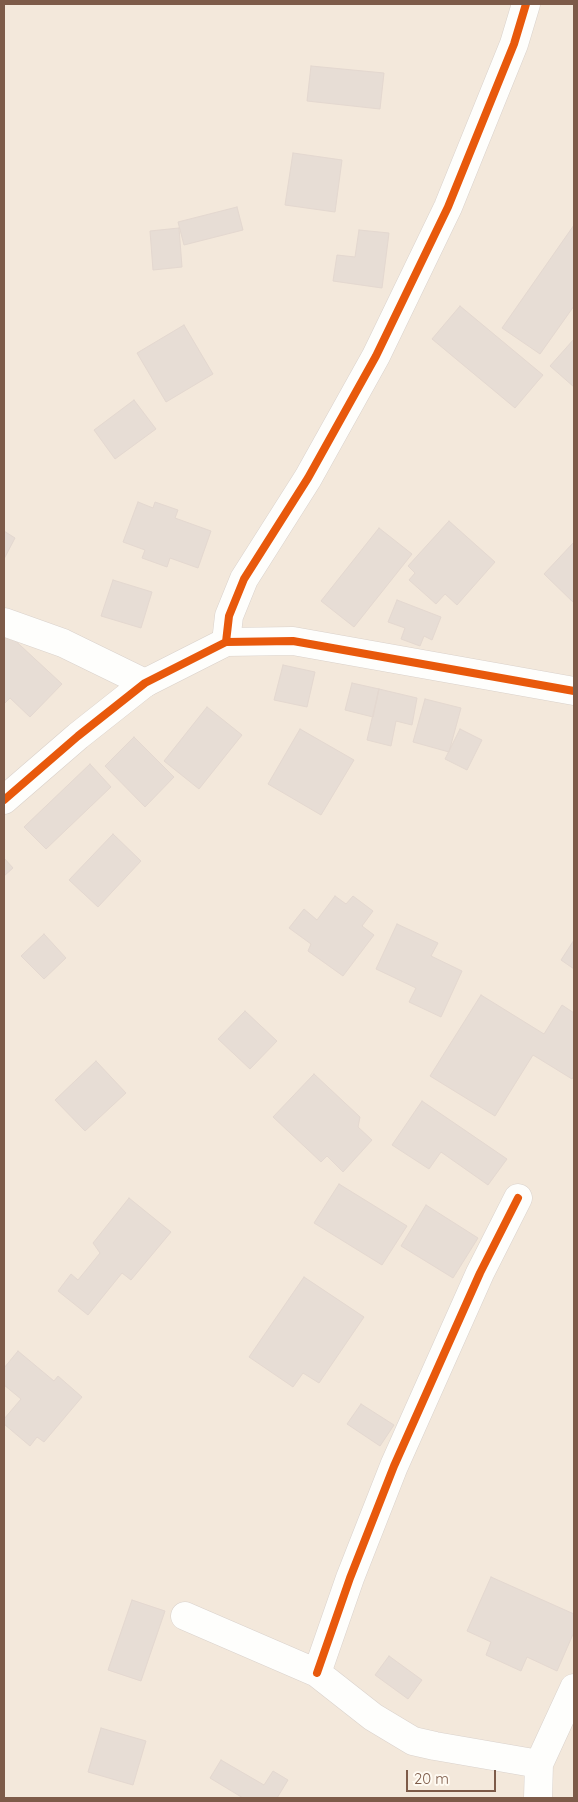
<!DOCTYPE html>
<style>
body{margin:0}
#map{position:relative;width:578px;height:1802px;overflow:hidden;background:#faf5ee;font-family:Quicksand,sans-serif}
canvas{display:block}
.frame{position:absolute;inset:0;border:5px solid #7d5b49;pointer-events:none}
.scale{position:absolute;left:406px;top:1770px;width:90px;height:22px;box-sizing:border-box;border:2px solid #7d5b49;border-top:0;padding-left:6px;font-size:15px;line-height:18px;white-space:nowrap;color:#7d5b49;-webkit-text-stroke:4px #fffaf2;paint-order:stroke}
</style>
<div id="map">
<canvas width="578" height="1802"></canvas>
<div class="frame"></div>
<div class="scale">20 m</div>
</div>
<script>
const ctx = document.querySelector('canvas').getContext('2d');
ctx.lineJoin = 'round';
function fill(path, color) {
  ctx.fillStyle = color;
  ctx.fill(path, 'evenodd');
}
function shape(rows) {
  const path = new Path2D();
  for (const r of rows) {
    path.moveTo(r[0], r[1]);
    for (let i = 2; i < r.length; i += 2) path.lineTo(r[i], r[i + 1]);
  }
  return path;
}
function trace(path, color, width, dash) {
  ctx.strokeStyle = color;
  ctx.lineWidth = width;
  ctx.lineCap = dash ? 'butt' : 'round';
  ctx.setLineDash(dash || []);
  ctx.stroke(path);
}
fill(shape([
 [4,4,574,4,574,1798,4,1798]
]), '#f3e8db');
const building = shape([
 [311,66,384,73,380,109,307,101,311,66],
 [293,153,342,160,335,212,285,205,293,153],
 [237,207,243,230,184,245,178,222,237,207],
 [574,225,574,306,540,354,502,328,574,225],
 [179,228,182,267,153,270,150,231,179,228],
 [359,230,389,233,382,288,333,281,337,255,355,257,359,230],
 [460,306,543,375,515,408,432,339,460,306],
 [184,325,213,374,166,402,137,353,184,325],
 [574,339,574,387,550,366,574,339],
 [134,400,156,429,115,459,94,430,134,400],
 [138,502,153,508,155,502,178,510,175,518,211,531,198,568,170,558,167,567,142,558,145,550,123,542,138,502],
 [449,521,495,562,457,605,445,594,436,604,409,580,415,573,408,566,449,521],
 [379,528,412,554,354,627,321,601,379,528],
 [4,531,15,538,4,559,4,531],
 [574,542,574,603,544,574,574,542],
 [113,580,152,592,141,628,101,616,113,580],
 [397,600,441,617,432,640,424,636,420,646,401,639,405,628,388,622,397,600],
 [8,634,62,684,30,717,10,698,4,704,4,638,8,634],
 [283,665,315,672,307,707,274,700,283,665],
 [352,683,379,689,373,717,345,710,352,683],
 [379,689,417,698,412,725,396,721,391,746,367,740,379,689],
 [425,699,461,708,449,752,413,742,425,699],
 [207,707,242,735,199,789,164,761,207,707],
 [300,729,354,760,321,815,268,784,300,729],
 [460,729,482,740,467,770,445,759,460,729],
 [134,737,174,777,145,807,105,766,134,737],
 [90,764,111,787,46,849,24,827,90,764],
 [113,834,141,861,98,907,69,880,113,834],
 [4,858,13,868,4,876,4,858],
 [335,896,346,904,353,896,373,911,362,926,374,935,343,976,308,951,311,944,289,928,304,909,317,920,335,896],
 [397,924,438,943,431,956,462,971,441,1017,409,1002,416,988,376,969,397,924],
 [44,934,66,958,44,979,21,956,44,934],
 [574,940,574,969,561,960,574,940],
 [481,995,544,1034,562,1005,574,1013,574,1076,572,1079,533,1055,495,1116,430,1076,481,995],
 [245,1011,277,1041,250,1069,218,1039,245,1011],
 [96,1061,126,1093,85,1131,55,1100,96,1061],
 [314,1074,360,1117,358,1127,372,1140,343,1172,327,1156,321,1162,273,1117,314,1074],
 [422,1101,507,1159,488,1185,441,1152,429,1169,392,1145,422,1101],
 [339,1184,407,1226,382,1265,314,1223,339,1184],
 [129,1198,171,1232,131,1280,122,1273,88,1315,58,1291,71,1274,78,1280,100,1253,93,1243,129,1198],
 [426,1205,478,1238,453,1278,401,1246,426,1205],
 [304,1277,364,1317,319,1383,303,1373,293,1387,249,1357,304,1277],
 [18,1351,54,1381,58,1376,82,1397,44,1442,37,1437,30,1446,4,1424,4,1419,21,1399,4,1385,4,1368,18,1351],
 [361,1404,394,1425,380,1446,347,1424,361,1404],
 [491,1577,574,1614,574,1632,557,1671,527,1657,521,1671,486,1655,491,1642,467,1631,491,1577],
 [132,1600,165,1611,141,1681,108,1670,132,1600],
 [389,1656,422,1680,408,1699,375,1675,389,1656],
 [101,1728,146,1741,133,1785,88,1772,101,1728],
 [221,1760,264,1785,273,1771,288,1780,277,1798,243,1798,210,1778,221,1760]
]);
fill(building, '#e7ddd5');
trace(building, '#e4d8d0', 1);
const street = shape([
 [4,622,63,643,145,683],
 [226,642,229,616,244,579,308,478,376,356,448,207,514,44,526,4],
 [185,1616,317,1673,373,1717,413,1741,435,1746,539,1764],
 [317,1673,350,1578,394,1466,480,1273,518,1198],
 [538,1798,539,1764,574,1688]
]);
const secondary = shape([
 [4,800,78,736,145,683,226,642,293,641,574,691]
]);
trace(street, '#dad2cc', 29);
trace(secondary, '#dad1ca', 29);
trace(street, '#fefefc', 28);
trace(secondary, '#fefefc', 28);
trace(shape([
 [226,642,229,616,244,579,308,478,376,356,448,207,514,44,526,4],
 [4,800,78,736,145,683,226,642,293,641,574,691],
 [317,1673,350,1578,394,1466,480,1273,518,1198]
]), '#e8590c', 8);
</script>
